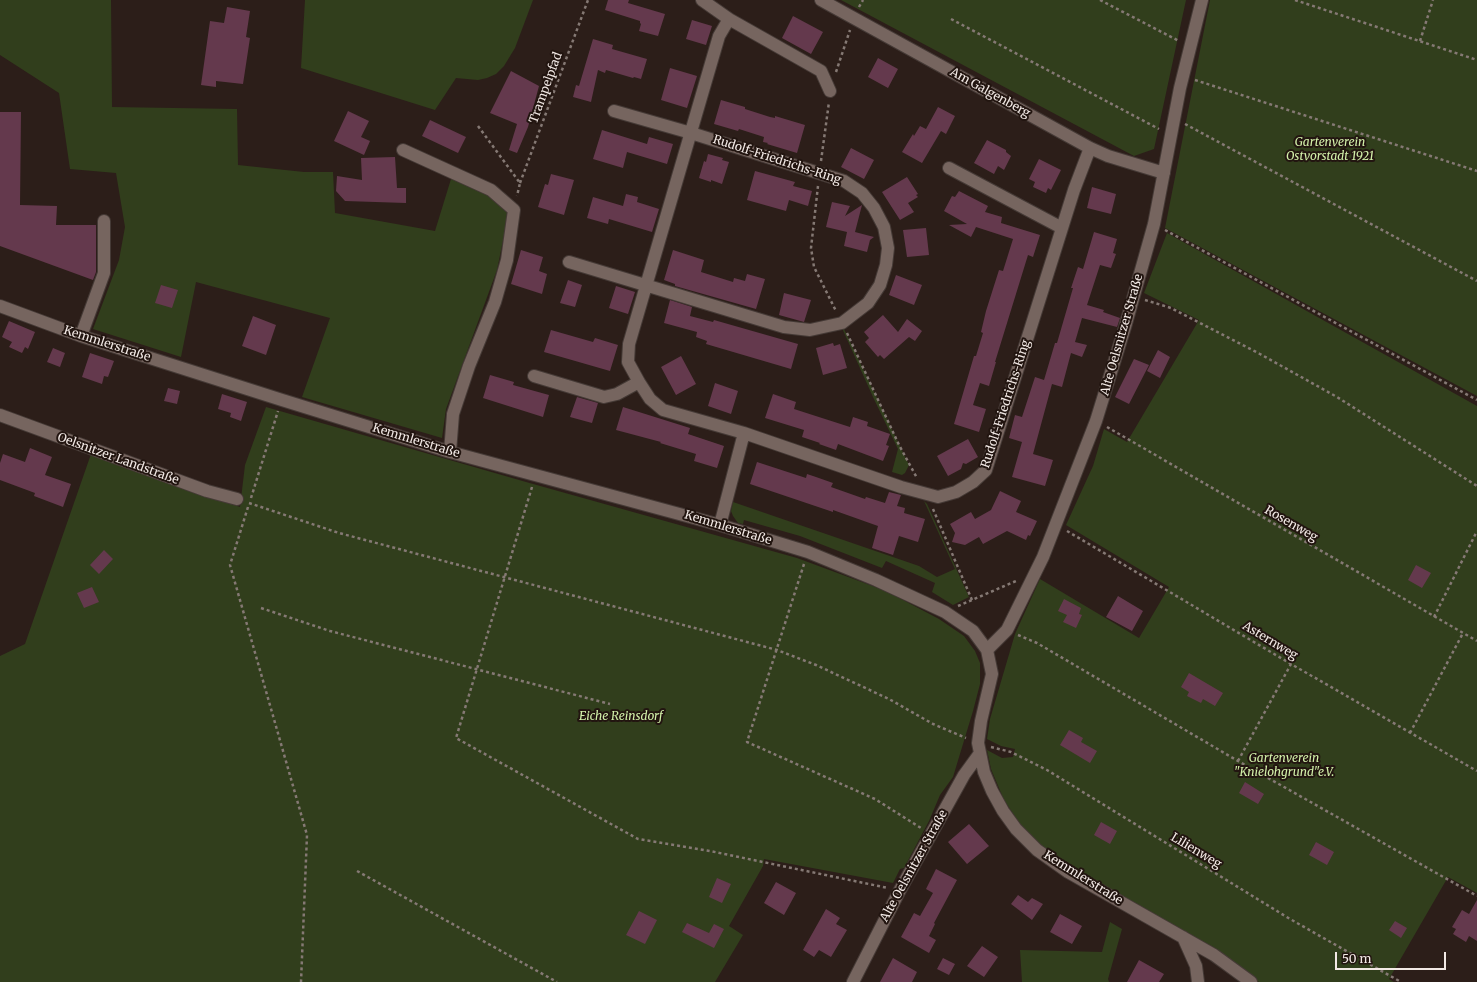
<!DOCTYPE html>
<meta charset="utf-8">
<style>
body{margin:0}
#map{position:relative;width:1477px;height:982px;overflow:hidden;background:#2c1e19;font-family:Merriweather,serif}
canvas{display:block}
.scale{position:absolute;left:1335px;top:952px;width:111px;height:18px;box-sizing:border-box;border:2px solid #f2e9e5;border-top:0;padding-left:5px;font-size:12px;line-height:14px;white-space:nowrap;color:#f2e9e5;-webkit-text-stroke:3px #221510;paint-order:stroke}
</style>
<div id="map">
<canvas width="1477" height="982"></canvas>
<div class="scale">50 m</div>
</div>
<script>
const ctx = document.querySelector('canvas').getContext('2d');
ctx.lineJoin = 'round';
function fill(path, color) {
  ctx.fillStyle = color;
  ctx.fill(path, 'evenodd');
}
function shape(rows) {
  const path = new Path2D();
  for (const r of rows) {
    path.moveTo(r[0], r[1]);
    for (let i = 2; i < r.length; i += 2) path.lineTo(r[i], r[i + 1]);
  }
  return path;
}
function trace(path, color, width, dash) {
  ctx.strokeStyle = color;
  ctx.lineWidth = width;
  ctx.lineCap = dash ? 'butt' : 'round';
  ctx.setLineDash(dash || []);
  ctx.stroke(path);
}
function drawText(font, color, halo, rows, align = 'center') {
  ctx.font = font + ' Merriweather,serif';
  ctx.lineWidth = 4;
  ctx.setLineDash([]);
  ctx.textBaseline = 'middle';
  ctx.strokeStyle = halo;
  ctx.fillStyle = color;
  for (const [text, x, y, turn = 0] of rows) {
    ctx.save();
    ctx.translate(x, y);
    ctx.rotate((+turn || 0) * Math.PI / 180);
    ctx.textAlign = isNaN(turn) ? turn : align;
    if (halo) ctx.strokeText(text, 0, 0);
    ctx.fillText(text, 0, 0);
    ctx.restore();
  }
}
fill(shape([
 [0,0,111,0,112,107,237,109,238,165,304,172,333,172,335,213,435,231,451,179,511,201,497,270,446,409,442,438,302,397,330,318,196,282,181,357,93,329,119,260,125,227,116,173,70,169,59,93,0,55],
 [305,0,533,0,515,48,504,66,496,74,487,78,478,80,456,78,435,110,301,68],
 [841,0,1186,0,1154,149,1134,156],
 [1210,0,1477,0,1477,396,1165,228],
 [1167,233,1477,406,1477,893,1448,877,1389,979,1394,982,1259,982,1205,944,1111,890,1043,847,1022,827,1004,800,991,769,987,750,1002,758,1013,757,1015,749,1001,746,987,739,990,719,1015,634,1040,579,1139,638,1169,587,1066,525,1093,466,1104,429,1127,442,1199,320,1144,293],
 [842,328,844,329,909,465,905,473,902,475,892,472,898,449,873,397],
 [266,407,526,482,797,558,886,591,939,619,964,636,975,651,980,663,980,684,973,711,953,777,940,795,929,821,904,868,900,869,893,883,764,859,763,866,729,926,743,935,715,982,0,982,0,656,25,644,91,454,240,507,245,465],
 [924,501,927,504,969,597,953,605,932,592,935,583,886,561,882,568,800,536,744,520,743,524,738,523,733,516,731,511,733,502,919,566,937,577,955,569],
 [1110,922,1122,929,1108,979,1109,982,1022,982,1020,950,1102,952]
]), '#313e1c');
fill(shape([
 [608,0,629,0,628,3,665,14,658,36,639,31,641,24,640,23,640,21,605,10],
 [227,7,250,11,246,37,250,38,243,84,216,81,216,87,201,85,210,21,224,23],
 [793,16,823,32,811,54,782,38],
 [692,20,712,26,706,45,686,39],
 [593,39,613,45,612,49,647,59,641,79,634,77,633,78,606,70,605,73,598,70,591,102,573,97,576,85,579,86],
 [878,58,898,69,888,88,868,77],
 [670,68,697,76,687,108,661,100],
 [511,71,539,86,528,127,517,153,509,150,517,124,490,113],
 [721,100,745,107,745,109,770,117,775,118,775,116,805,125,797,153,767,144,768,143,763,142,764,137,739,129,738,131,714,124],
 [938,107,955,116,946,134,941,131,922,163,902,152,913,134,914,136,920,126,926,129],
 [348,111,369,121,361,137,370,141,364,155,334,141],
 [0,112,21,112,20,205,57,206,56,225,96,225,96,272,93,280,0,246],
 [430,120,466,137,458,153,422,136],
 [602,130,647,144,649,137,673,144,667,164,627,152,623,168,593,159],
 [987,140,1006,150,1006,152,1011,156,1004,170,998,166,994,174,974,163],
 [851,148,874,160,864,179,841,167],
 [708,154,723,158,722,160,729,162,722,184,711,180,711,182,699,178,704,161,706,162],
 [395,157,397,188,406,188,406,203,345,201,336,191,337,176,362,180,361,158],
 [1039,159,1061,170,1051,190,1048,188,1046,193,1033,187,1035,182,1029,179],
 [755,171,795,182,793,186,812,191,808,206,789,200,786,211,747,200],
 [551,174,574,180,564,215,538,207,545,184,548,185],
 [907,177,918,194,916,195,918,197,908,203,914,212,900,220,882,192],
 [1092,187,1116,194,1111,214,1087,208],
 [959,191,988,206,985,212,1002,217,1001,223,1040,235,1033,257,1028,255,995,362,996,362,989,386,980,383,973,405,986,409,979,432,954,424,974,356,976,356,983,333,981,332,986,311,999,270,1003,271,1013,239,976,227,971,237,949,225,967,224,944,211,952,196,955,197],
 [626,194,638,197,637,202,659,209,652,232,609,219,608,224,587,218,593,197,623,206],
 [832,202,850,206,845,216,862,205,855,232,874,237,870,240,867,252,844,246,847,232,826,227],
 [926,228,929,255,907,257,903,230],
 [1094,232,1117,239,1113,253,1116,254,1111,268,1100,265,1087,305,1104,310,1103,312,1120,318,1117,327,1082,318,1075,342,1087,345,1082,357,1071,353,1062,387,1052,384,1033,454,1053,460,1045,486,1012,477,1022,442,1009,438,1015,415,1022,417,1035,377,1044,380,1055,343,1057,343,1073,288,1071,288,1078,267,1083,269],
 [521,250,543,257,539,271,547,274,542,294,511,284],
 [673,250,704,260,701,272,733,282,734,278,745,281,747,274,765,279,756,309,675,286,675,284,664,280],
 [896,275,922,285,914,305,889,295],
 [568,280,582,285,575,307,560,303],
 [161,285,178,290,172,308,155,303],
 [616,286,635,292,628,314,609,308],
 [784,293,811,300,804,322,779,315],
 [670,300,692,307,690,316,713,322,714,320,798,344,791,369,706,344,707,341,696,337,697,332,664,323],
 [883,315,898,332,907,319,922,331,915,341,909,337,884,359,880,355,878,357,865,342,869,338,864,332],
 [253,316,276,325,266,355,242,346],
 [9,321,35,332,28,349,25,347,22,353,9,347,12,342,2,337],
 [551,330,593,342,595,338,618,345,610,371,544,352],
 [833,343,834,346,840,344,847,368,823,375,816,348],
 [53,348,65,353,60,367,47,362],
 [1158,350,1170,357,1160,378,1147,371],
 [90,353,114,361,108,377,104,376,102,384,82,377],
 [681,356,696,384,676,395,661,367],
 [1134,359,1149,365,1129,404,1115,397],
 [490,375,514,382,513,385,549,395,543,417,483,398],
 [715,383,738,391,731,414,708,406],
 [168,388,180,391,177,404,164,401],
 [222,394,247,402,241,421,230,417,231,413,218,409],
 [773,394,796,402,794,409,850,427,853,417,868,422,867,426,890,434,886,445,889,446,883,461,838,444,836,450,819,444,820,443,802,437,804,430,765,418],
 [577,397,598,403,592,423,570,417],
 [623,407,690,428,688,434,724,446,717,468,694,461,696,454,660,443,661,442,616,430],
 [968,439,978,457,966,464,963,463,961,469,948,476,937,456],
 [30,448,52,457,45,475,71,484,63,507,34,496,35,493,0,480,0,463,3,454,25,462],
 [757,462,806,478,807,474,816,477,833,483,831,487,865,499,866,497,885,503,889,492,901,495,897,506,905,508,904,513,925,519,918,542,899,536,893,555,872,548,878,526,833,510,833,512,750,484],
 [1000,491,1021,501,1016,512,1037,521,1030,536,1028,535,1026,540,1007,531,983,544,979,537,965,545,952,542,955,533,950,524,971,512,975,519,991,510],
 [104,550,113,559,99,574,90,565],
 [1416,565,1431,573,1422,588,1408,580],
 [92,587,99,602,84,608,77,593],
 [1118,596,1143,611,1132,631,1106,617],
 [1064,599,1081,608,1079,614,1082,615,1076,628,1063,622,1067,615,1058,611],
 [1189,673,1223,693,1215,706,1203,699,1201,703,1187,696,1189,692,1181,687],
 [1069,730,1083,738,1081,742,1097,751,1090,763,1060,745],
 [1245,782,1264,794,1258,804,1239,793],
 [1101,822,1117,831,1110,844,1094,835],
 [969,824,989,846,967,864,948,842],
 [1316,842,1334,852,1327,865,1309,855],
 [936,869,957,880,934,923,935,924,929,936,936,940,929,953,901,937,914,913,920,916,933,893,926,889],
 [717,878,731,884,722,903,709,897],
 [776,882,796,893,784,915,764,903],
 [1018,895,1028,902,1032,898,1043,904,1032,920,1011,904],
 [1477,900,1477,941,1469,936,1466,942,1453,934,1456,929,1452,927,1462,910,1469,914],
 [826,909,840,918,836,924,847,930,831,957,819,950,814,957,803,950],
 [639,911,657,920,645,944,626,935],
 [1060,914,1082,926,1072,944,1050,932],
 [1395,921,1407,928,1401,938,1389,930],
 [687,923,709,933,714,924,724,929,714,948,682,932],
 [982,946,998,957,984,977,967,966],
 [893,958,917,972,912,982,880,982],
 [943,958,955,964,949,975,937,969],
 [1139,960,1164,974,1159,982,1127,982]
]), '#64394d');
const minor = shape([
 [702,0,729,19],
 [821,0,1090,148,1108,156,1164,173],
 [403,150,491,190,514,210,507,260,495,302,469,366,453,414,450,452],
 [949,168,1062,228],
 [569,262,784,327,810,330,842,323,868,303,880,285,886,265,888,248,884,227,874,208,862,193,844,181,691,133,614,111],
 [0,306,81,336,282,400,450,452,720,525,808,552,876,580,945,612,973,631,987,650,992,674,981,721,978,743,984,772,992,791,1003,811,1016,829,1037,850,1068,872,1214,955,1251,982],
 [81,336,104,273,104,221],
 [534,376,604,397,617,394,639,382],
 [0,415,207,491,237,499],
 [744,433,663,410,650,399,639,382,628,362,629,344,719,36,729,19,821,71,830,91],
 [720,525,744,433,901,487,938,497,956,492,973,482,986,470,1074,190,1090,148],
 [987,650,1007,630,1043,557,1096,421,1125,327,1154,224,1180,88,1202,0],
 [1183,937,1196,966,1198,982],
 [853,982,900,890,964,775,980,753]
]);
trace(minor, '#453a36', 14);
trace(shape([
 [1100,0,1179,41],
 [1295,0,1477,60],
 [859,7,863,0],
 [951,19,1159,129],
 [1420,41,1433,0],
 [836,72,850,30],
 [1195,80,1477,171],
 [1185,124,1477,281],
 [478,126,520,183,517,196],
 [821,161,829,102],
 [520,183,588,0],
 [818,186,811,248,814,267,836,311],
 [1165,230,1477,400],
 [1145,300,1171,308,1260,354,1337,397,1477,486],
 [847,333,899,445,917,478],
 [1107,427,1477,641],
 [532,487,456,738,638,839,710,851,888,888],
 [251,498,278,411],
 [249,503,339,533,777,650,816,665,889,699,933,724,966,738],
 [248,507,230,565,307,835,301,982],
 [933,509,972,600],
 [1067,531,1291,664,1477,771],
 [804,564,747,742,875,799,921,828],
 [958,606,1016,581],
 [261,608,330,631,610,704],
 [1434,617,1477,531],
 [1018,635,1037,643,1238,761,1477,896],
 [1410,733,1463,633],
 [991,747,1011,752,1047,770,1290,919,1401,982],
 [1238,761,1291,664],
 [357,871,557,982]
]), '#857974', 2.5, [3, 3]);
trace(minor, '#76655f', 12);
drawText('12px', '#f2e9e5', '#221510', [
 ["Trampelpfad",546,88,-70],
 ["Am Galgenberg",990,93,29],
 ["Rudolf-Friedrichs-Ring",777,160,18],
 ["Alte Oelsnitzer Straße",1122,335,-74],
 ["Kemmlerstraße",107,344,18],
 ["Rudolf-Friedrichs-Ring",1006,404,-72],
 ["Kemmlerstraße",416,441,17],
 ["Oelsnitzer Landstraße",118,459,20],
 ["Rosenweg",1291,524,30],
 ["Kemmlerstraße",728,528,17],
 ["Asternweg",1270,641,31],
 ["Lilienweg",1196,851,31],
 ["Alte Oelsnitzer Straße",914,866,-61],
 ["Kemmlerstraße",1083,878,32]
]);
drawText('italic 12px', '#d2f0a9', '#221510', [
 ["Gartenverein",1330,143],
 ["Ostvorstadt 1921",1330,157],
 ["Eiche Reinsdorf",621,717],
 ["Gartenverein",1284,759],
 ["\"Knielohgrund\"e.V.",1284,773]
]);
</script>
